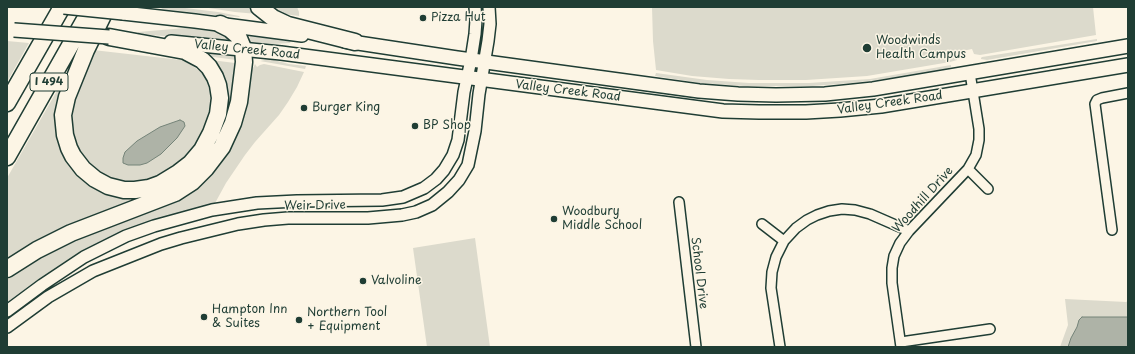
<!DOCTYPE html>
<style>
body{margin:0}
#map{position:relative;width:1135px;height:354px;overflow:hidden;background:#fcf5e5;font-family:"Playpen Sans",sans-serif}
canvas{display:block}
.frame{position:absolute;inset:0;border:8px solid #1f3d34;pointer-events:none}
</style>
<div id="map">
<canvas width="1135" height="354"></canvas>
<div class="frame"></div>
</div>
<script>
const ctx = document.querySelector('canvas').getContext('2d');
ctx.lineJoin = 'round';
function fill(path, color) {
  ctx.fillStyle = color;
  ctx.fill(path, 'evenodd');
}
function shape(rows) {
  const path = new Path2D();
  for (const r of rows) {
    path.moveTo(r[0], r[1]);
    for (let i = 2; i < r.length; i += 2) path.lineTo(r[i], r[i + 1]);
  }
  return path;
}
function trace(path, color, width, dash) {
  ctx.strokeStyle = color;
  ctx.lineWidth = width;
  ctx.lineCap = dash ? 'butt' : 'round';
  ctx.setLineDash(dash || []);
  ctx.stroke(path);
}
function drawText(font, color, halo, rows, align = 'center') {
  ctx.font = font + ' "Playpen Sans",sans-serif';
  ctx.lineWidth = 3;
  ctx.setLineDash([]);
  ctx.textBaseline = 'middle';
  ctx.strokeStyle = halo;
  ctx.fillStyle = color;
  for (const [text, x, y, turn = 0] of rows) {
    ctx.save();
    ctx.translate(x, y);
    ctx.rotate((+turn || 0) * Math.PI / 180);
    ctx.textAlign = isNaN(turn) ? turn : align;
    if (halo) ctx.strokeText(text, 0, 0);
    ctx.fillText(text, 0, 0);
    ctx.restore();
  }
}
fill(shape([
 [164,7,177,7,218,12,239,16,240,17,224,16,161,9],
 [202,7,252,7,257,14,235,12],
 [272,7,297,7,299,12,299,16,284,14],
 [652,7,1093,7,1096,35,980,55,974,54,972,49,957,52,957,60,950,62,867,76,806,80,759,80,729,79,692,76,656,70,653,41],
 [185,28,216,31,225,35,228,38,227,41,137,34,138,32],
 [250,36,291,41,290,43,273,44,249,42],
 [1097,39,1097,41,987,60,981,59,981,58,982,57],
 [7,41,29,43,7,82],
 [93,50,181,60,190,64,201,72,204,69,208,75,215,106,195,150,158,179,124,184,95,173,74,147,69,111],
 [203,53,232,55,235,57,236,60,214,57,207,58],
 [270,59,289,64,306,66,305,69,260,61],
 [211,60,235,63,230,105,225,124,217,140,214,139],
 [74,63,67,81,74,167,152,193,7,265,7,178,58,89],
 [255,64,257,67,260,65,264,64,304,72,297,87,288,102,279,115,255,142,245,155,226,183,214,205,55,270,27,289,7,305,7,274,34,256,141,213,168,205,191,192,207,179,214,172,226,156,241,128,246,108,251,72],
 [951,65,951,67,946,69,900,77,852,83,812,86,744,86,700,83,655,76,656,73,707,80,749,83,809,83,870,79],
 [475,238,490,347,427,347,413,248],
 [1065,299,1126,302,1128,301,1128,347,1060,347,1068,325]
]), '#dcdacc');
const water = shape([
 [180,120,184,122,185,126,177,138,161,154,147,163,140,165,128,165,123,163,123,158,125,152,137,141,160,127,180,120],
 [1082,317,1128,317,1128,346,1125,347,1068,347,1071,338,1077,327,1079,320,1082,317]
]);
fill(water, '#aeb3a7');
trace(water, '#758479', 1);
const minor = shape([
 [968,169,988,189],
 [679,202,696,347],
 [762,224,784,241],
 [1112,230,1095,104,1097,100,1102,98,1128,93],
 [901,342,990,329],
 [780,347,771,288,772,272,776,257,784,241,796,228,807,220,817,215,829,211,842,209,855,210,870,214,909,231],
 [901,347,892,283,892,268,894,256,900,243,909,231,968,169,976,155,979,140,979,129,970,73]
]);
const tertiary = shape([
 [7,311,42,285,84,257,126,236,154,226,212,210,257,203,297,201,382,200,403,197,424,188,436,179,444,170,453,155,458,140,464,92,471,60,475,34,476,20,475,7],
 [7,327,48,297,93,271,161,244,181,238,238,224,264,220,288,218,368,218,402,215,416,212,432,205,448,192,459,180,468,165,475,131,479,94,488,41,490,24,489,7]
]);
const secondary = shape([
 [123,13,195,21,302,35],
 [345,41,457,58,699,91,738,94,776,95,825,94,873,89,1128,46],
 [171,42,281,53,662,103,723,111,759,112,806,112,840,110,881,106,1128,65]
]);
const motorway = shape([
 [107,7,86,50,67,97,63,115,65,135,69,148,73,156,83,169,95,179,108,186,124,190,135,190,149,188,160,184,178,173,191,163,202,150,211,133,218,114,220,98,218,85,215,77,209,67,202,60,185,51,109,37],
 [259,7,273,18,288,25,355,42],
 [7,103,62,7],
 [7,157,92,7],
 [7,269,37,250,71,233,175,193,192,182,206,168,222,147,233,123,239,102,244,62,243,48,238,36,230,29,220,24]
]);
trace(minor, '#1f3d34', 12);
trace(tertiary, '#1f3d34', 14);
trace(secondary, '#1f3d34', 16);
trace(motorway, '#1f3d34', 19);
trace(minor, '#fcf5e5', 9);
trace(tertiary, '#fcf5e5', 11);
trace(secondary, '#fcf5e5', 13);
trace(motorway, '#fcf5e5', 16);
const secondaryBridge = shape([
 [64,7,123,13],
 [14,30,109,37]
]);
trace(secondaryBridge, '#1f3d34', 16, []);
trace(secondaryBridge, '#fcf5e5', 13);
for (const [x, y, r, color] of [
 [423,18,4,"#1f3d34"],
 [867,48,5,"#1f3d34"],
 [304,108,4,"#1f3d34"],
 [415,126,4,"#1f3d34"],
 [554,219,4,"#1f3d34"],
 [363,281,4,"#1f3d34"],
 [204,317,4,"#1f3d34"],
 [299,320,4,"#1f3d34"]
]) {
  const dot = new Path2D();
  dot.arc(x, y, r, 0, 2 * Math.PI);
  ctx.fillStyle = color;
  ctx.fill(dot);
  trace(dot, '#fcf5e5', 1.5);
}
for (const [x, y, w] of [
 [49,82,38]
]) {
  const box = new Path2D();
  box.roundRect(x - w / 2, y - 9, w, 18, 3);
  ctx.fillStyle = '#fcf5e5';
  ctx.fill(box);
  trace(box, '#1f3d34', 1);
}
drawText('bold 11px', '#1f3d34', null, [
 ["I 494",49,82]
]);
drawText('12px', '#1f3d34', '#fcf5e5', [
 ["Pizza Hut",431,18],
 ["Woodwinds",876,41],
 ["Health Campus",876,55],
 ["Burger King",312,108],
 ["BP Shop",423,126],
 ["Woodbury",562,212],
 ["Middle School",562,226],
 ["Valvoline",371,281],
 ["Hampton Inn",212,310],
 ["& Suites",212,324],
 ["Northern Tool",307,313],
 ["+ Equipment",307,327]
], 'left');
drawText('12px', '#1f3d34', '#fcf5e5', [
 ["Valley Creek Road",247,50,6],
 ["Valley Creek Road",568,91,7],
 ["Valley Creek Road",890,103,-8],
 ["Woodhill Drive",923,200,-48],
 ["Weir Drive",315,206,-1],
 ["School Drive",699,273,83]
]);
</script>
